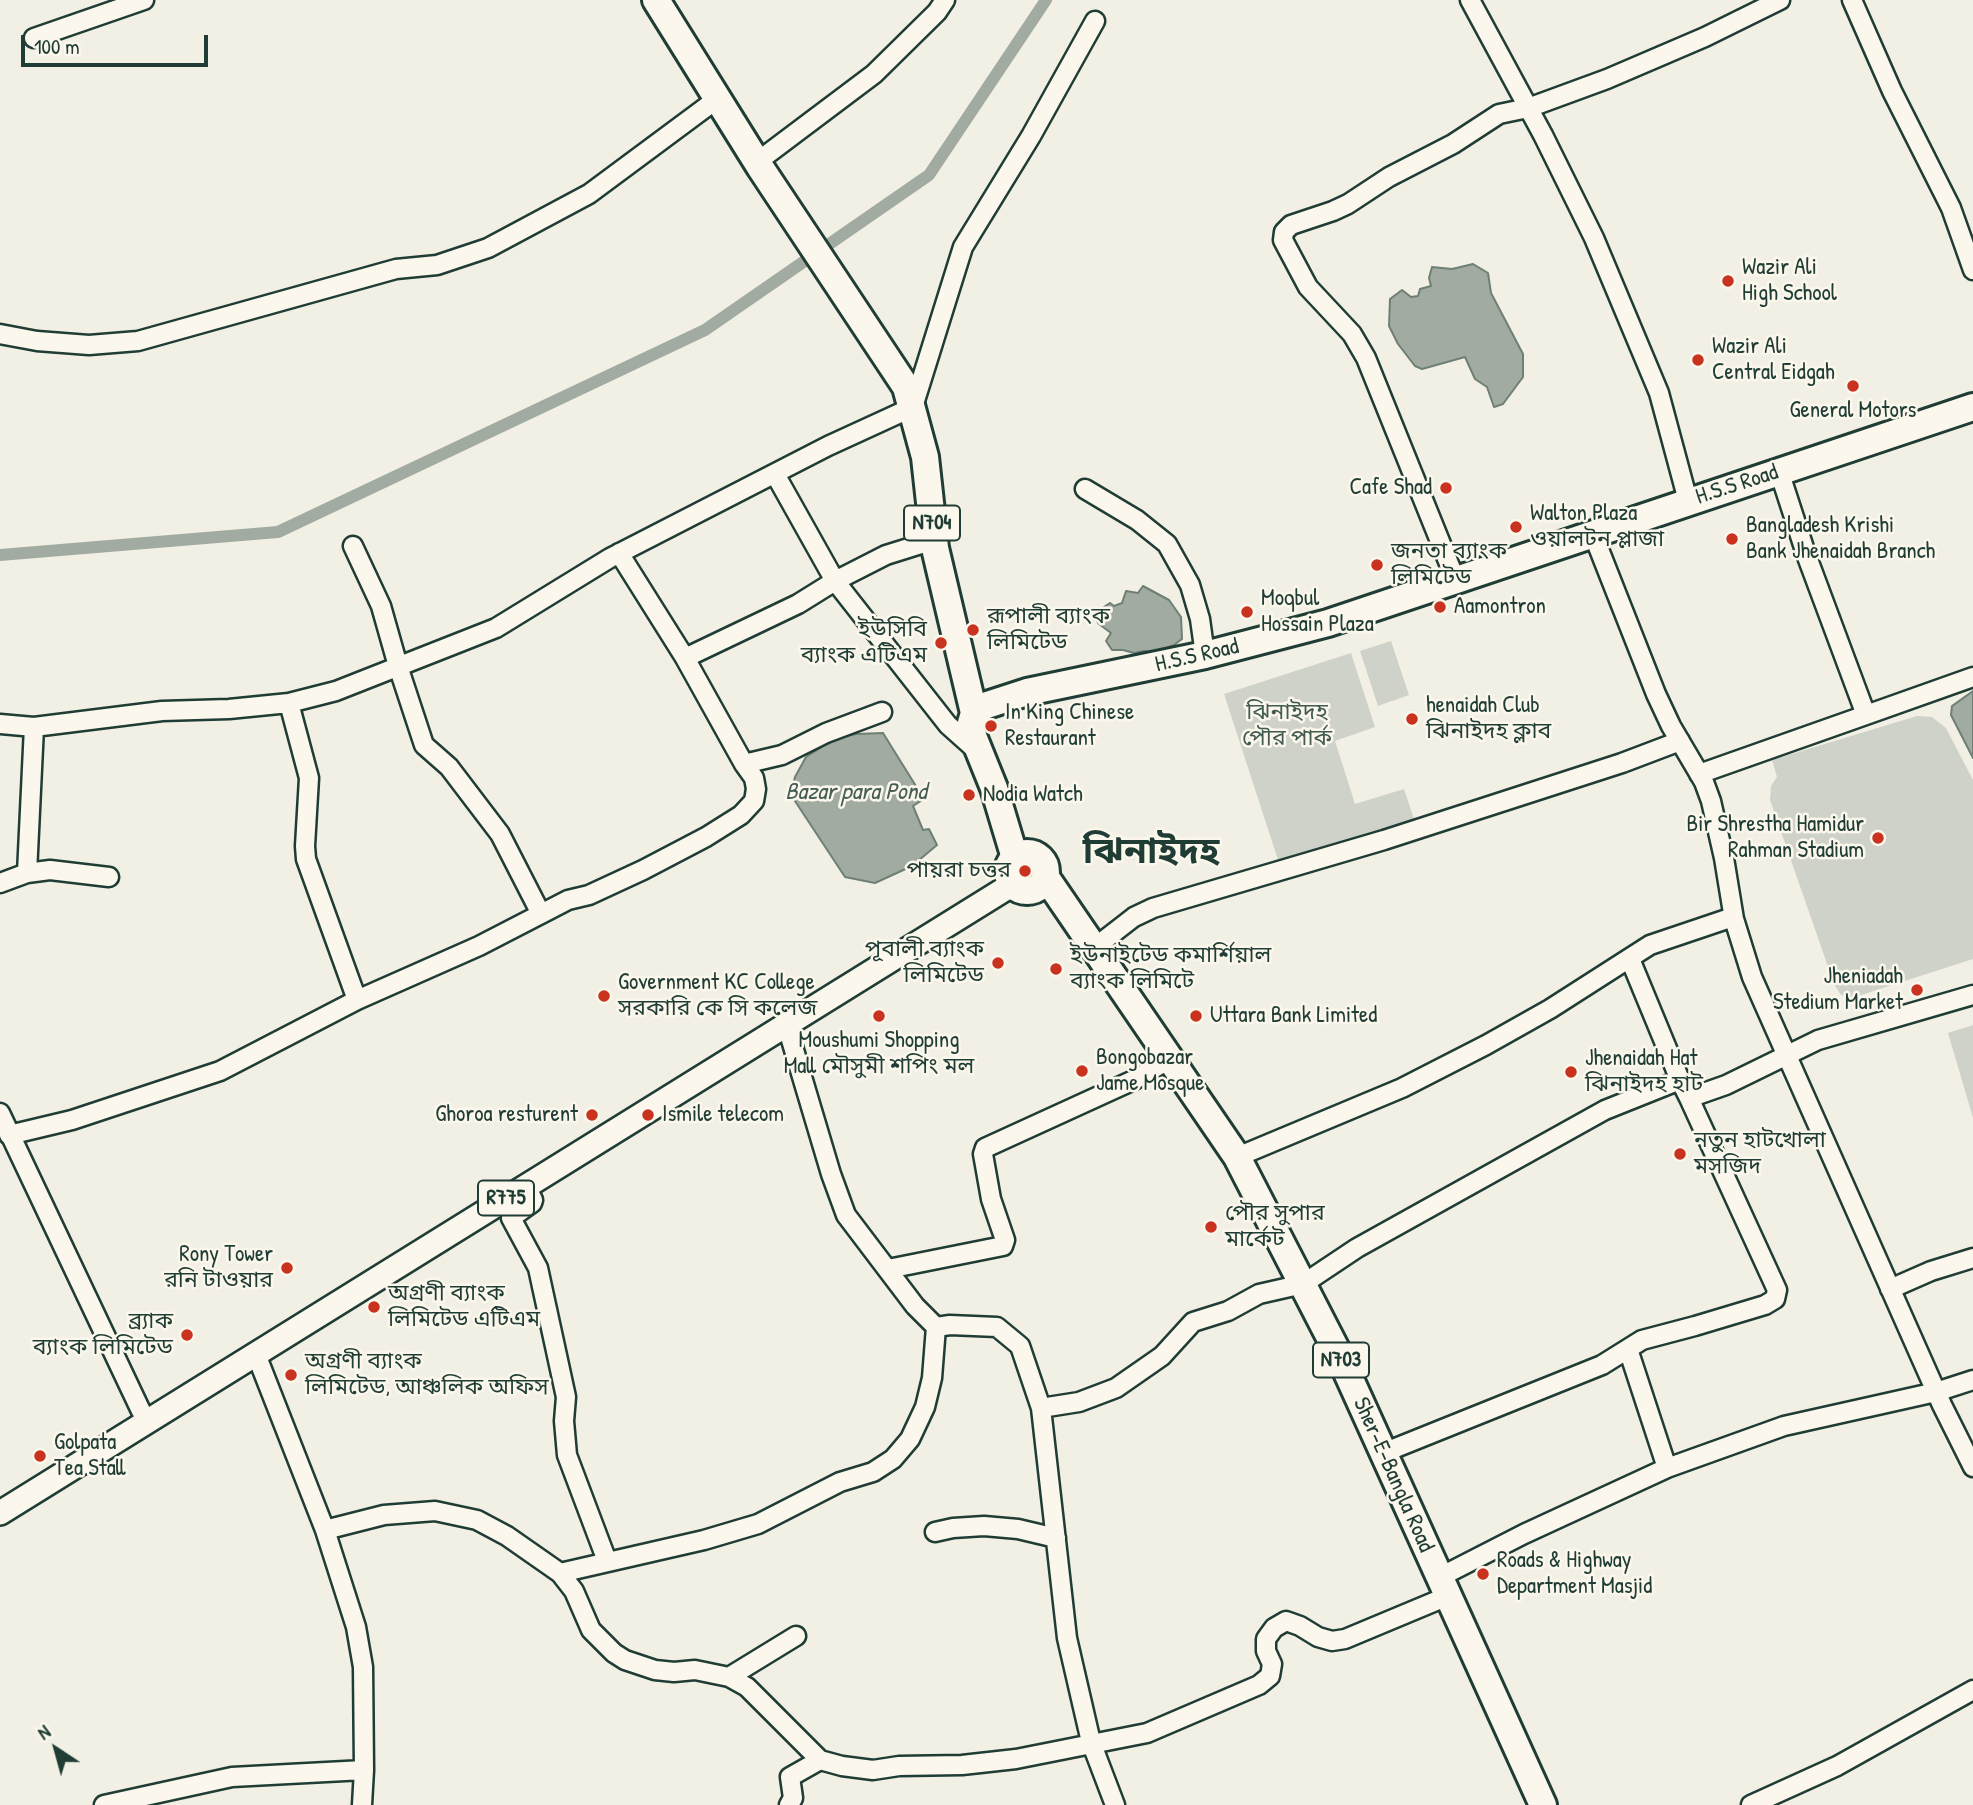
<!DOCTYPE html>
<meta charset="utf-8">
<style>
body{margin:0}
#map{position:relative;width:1973px;height:1805px;overflow:hidden;background:#f2f0e5;font-family:"Patrick Hand",sans-serif}
canvas{display:block}
.north{position:absolute;left:21px;top:1714px;width:70px;height:70px;-webkit-text-stroke:5px #fbf7ec;paint-order:stroke;rotate:324deg;font-size:19px;font-weight:700;line-height:28px;text-align:center;color:#1f3d34}
.north::after{content:'';display:block;margin:auto;width:24px;height:32px;background:#1f3d34;clip-path:polygon(50% 0,100% 100%,50% 72%,0 100%)}
.scale{position:absolute;left:21px;top:35px;width:187px;height:32px;box-sizing:border-box;border:4px solid #1f3d34;border-top:0;padding-left:9px;font-size:21px;line-height:24px;white-space:nowrap;color:#1f3d34;-webkit-text-stroke:5px #fbf7ec;paint-order:stroke}
</style>
<div id="map">
<canvas width="1973" height="1805"></canvas>
<div class="north">N</div>
<div class="scale">100 m</div>
</div>
<script>
const ctx = document.querySelector('canvas').getContext('2d');
ctx.lineJoin = 'round';
function fill(path, color) {
  ctx.fillStyle = color;
  ctx.fill(path, 'evenodd');
}
function shape(rows) {
  const path = new Path2D();
  for (const r of rows) {
    if (r.length === 3) {
      path.moveTo(r[0] + r[2], r[1]);
      path.arc(r[0], r[1], r[2], 0, 2 * Math.PI);
      continue;
    }
    path.moveTo(r[0], r[1]);
    for (let i = 2; i < r.length; i += 2) path.lineTo(r[i], r[i + 1]);
  }
  return path;
}
function trace(path, color, width, dash) {
  ctx.strokeStyle = color;
  ctx.lineWidth = width;
  ctx.lineCap = dash ? 'butt' : 'round';
  ctx.setLineDash(dash || []);
  ctx.stroke(path);
}
function drawText(font, color, halo, rows, align = 'center') {
  ctx.font = font + ' "Patrick Hand","Noto Sans Bengali",sans-serif';
  ctx.lineWidth = 5;
  ctx.setLineDash([]);
  ctx.textBaseline = 'middle';
  ctx.strokeStyle = halo;
  ctx.fillStyle = color;
  for (const [text, x, y, turn = 0] of rows) {
    ctx.save();
    ctx.translate(x, y);
    ctx.rotate((+turn || 0) * Math.PI / 180);
    ctx.textAlign = isNaN(turn) ? turn : align;
    if (halo) ctx.strokeText(text, 0, 0);
    ctx.fillText(text, 0, 0);
    ctx.restore();
  }
}
fill(shape([
 [1391,641,1409,695,1378,706,1360,651],
 [1351,653,1375,727,1335,741,1355,804,1404,789,1414,819,1279,863,1224,694],
 [1917,716,1932,717,1946,728,1973,780,1973,959,1852,998,1841,995,1834,984,1770,800,1771,786,1777,777,1772,760],
 [1973,1025,1973,1118,1948,1033]
]), '#cfd2c8');
const water = shape([
 [1473,264,1488,273,1491,293,1523,354,1523,377,1503,404,1494,407,1487,387,1475,379,1465,357,1422,369,1415,366,1398,344,1389,326,1390,299,1402,290,1411,297,1418,296,1420,289,1431,286,1429,278,1432,267,1452,269,1473,264],
 [1143,586,1169,600,1181,617,1182,639,1174,645,1156,652,1144,651,1134,653,1123,650,1112,650,1106,641,1111,633,1099,624,1093,614,1110,603,1114,606,1122,603,1126,591,1138,593,1143,586],
 [1973,691,1973,758,1951,715,1952,706,1973,691],
 [883,733,924,799,913,806,923,830,929,829,937,845,912,866,875,883,845,877,791,795,795,777,806,757,834,739,856,734,883,733]
]);
fill(water, '#a2aba1');
trace(water, '#6e7f75', 2);
trace(shape([
 [0,555,278,532,705,330,929,175,1046,0]
]), '#a2aba1', 12);
const minor = shape([
 [1470,0,1543,135,1594,238,1659,393,1688,501],
 [1852,0,1892,91,1951,208,1973,270],
 [34,38,144,0],
 [757,162,874,74,937,12,945,0],
 [0,334,37,341,89,345,138,341,396,269,437,265,488,248,589,194,717,99],
 [775,474,835,581,948,725,976,750],
 [1085,489,1137,520,1167,544,1190,585,1200,619,1205,655],
 [1593,534,1656,694,1671,726,1704,782,1711,801,1724,858,1734,919,1752,977,1942,1405,1973,1467],
 [353,546,381,606,398,666,424,745,449,767,500,834,541,914,568,900,589,895,643,870,706,837,741,815,754,801,756,789,754,778,744,764],
 [619,553,685,658,744,764,782,755,826,733,882,712],
 [1456,581,1366,358,1352,334,1308,287,1283,240,1284,232,1291,225,1333,211,1348,204,1389,177,1453,144,1499,114,1528,108,1607,79,1705,37,1780,0],
 [685,658,798,604,835,581,886,555,934,540],
 [289,703,309,778,305,846,306,859,357,1000],
 [1866,715,1973,677],
 [0,724,34,727,162,711,229,709,289,703,336,691,496,628,610,558,828,446,913,407,963,247,1031,136,1095,21],
 [1699,774,1866,715,1806,554,1779,471],
 [27,873,34,727],
 [0,883,27,873,50,870,109,877],
 [1094,948,1134,917,1153,908,1384,840,1622,763,1680,741],
 [1630,959,1680,1080],
 [786,1023,831,1174,846,1215,915,1306,936,1327,950,1325,997,1327,1020,1346,1041,1408,1067,1638,1091,1742,1115,1805],
 [0,1113,141,1411],
 [9,1135,72,1120,220,1071,357,1000,479,946,541,914],
 [1237,1157,1402,1088,1486,1045,1550,1009,1650,945,1733,917],
 [526,1186,533,1200,532,1203,511,1218,538,1268,566,1397,564,1421,567,1455,607,1561],
 [888,1269,1003,1246,1005,1240,991,1199,983,1154,985,1148,1136,1079,1171,1058],
 [1890,1289,1931,1271,1973,1258],
 [1628,1349,1667,1468],
 [256,1354,325,1530,356,1627,363,1667,364,1770,362,1805],
 [1041,1408,1079,1402,1116,1388,1162,1356,1193,1322,1228,1311,1259,1294,1303,1284,1357,1248,1605,1110,1680,1080,1689,1098,1726,1085,1818,1040,1973,995],
 [1383,1453,1602,1365,1642,1340,1695,1326,1765,1305,1775,1299,1777,1290,1689,1098],
 [325,1530,384,1515,435,1511,477,1520,507,1536,560,1573,704,1540,758,1524,840,1482,873,1472,893,1459,910,1439,925,1407,932,1378,936,1327],
 [935,1532,953,1528,984,1526,1018,1529,1056,1538],
 [560,1573,574,1591,591,1630,614,1653,625,1660,655,1670,674,1672,695,1670,729,1677,747,1687,820,1760],
 [1440,1577,1524,1534,1667,1468,1784,1426,1936,1392,1973,1380],
 [729,1677,796,1636],
 [104,1805,232,1777,364,1770],
 [789,1805,793,1798,790,1777,820,1760,842,1766,873,1770,899,1766,962,1765,1016,1759,1147,1733,1259,1685,1270,1676,1272,1664,1266,1651,1266,1639,1274,1628,1286,1621,1300,1626,1318,1637,1332,1641,1345,1639,1448,1596],
 [1751,1805,1837,1766,1973,1690]
]);
const major = shape([
 [0,1513,1013,884]
]);
const highway = shape([
 [656,0,760,167,906,387,925,457,935,548,974,713],
 [1027,872,19],
 [1015,858,994,788,971,731,971,723,974,713,984,706,1027,692,1205,655,1328,623,1973,407],
 [1045,876,1237,1157,1340,1357,1543,1805]
]);
trace(minor, '#1f3d34', 23);
trace(major, '#1f3d34', 28);
trace(highway, '#1f3d34', 32);
trace(minor, '#fbf7ec', 18);
trace(major, '#fbf7ec', 23);
trace(highway, '#fbf7ec', 26);
for (const [x, y, r, color] of [
 [1728,281,7,"#c8321e"],
 [1698,360,7,"#c8321e"],
 [1853,386,7,"#c8321e"],
 [1446,488,7,"#c8321e"],
 [1516,527,7,"#c8321e"],
 [1732,539,7,"#c8321e"],
 [1377,565,7,"#c8321e"],
 [1440,607,7,"#c8321e"],
 [1247,612,7,"#c8321e"],
 [973,630,7,"#c8321e"],
 [941,643,7,"#c8321e"],
 [1412,719,7,"#c8321e"],
 [991,726,7,"#c8321e"],
 [969,795,7,"#c8321e"],
 [1878,838,7,"#c8321e"],
 [1025,871,7,"#c8321e"],
 [998,963,7,"#c8321e"],
 [1056,969,7,"#c8321e"],
 [1917,990,7,"#c8321e"],
 [604,996,7,"#c8321e"],
 [879,1016,7,"#c8321e"],
 [1196,1016,7,"#c8321e"],
 [1082,1071,7,"#c8321e"],
 [1571,1072,7,"#c8321e"],
 [592,1115,7,"#c8321e"],
 [648,1115,7,"#c8321e"],
 [1680,1154,7,"#c8321e"],
 [1211,1227,7,"#c8321e"],
 [287,1268,7,"#c8321e"],
 [374,1307,7,"#c8321e"],
 [187,1335,7,"#c8321e"],
 [291,1375,7,"#c8321e"],
 [40,1456,7,"#c8321e"],
 [1483,1574,7,"#c8321e"]
]) {
  const dot = new Path2D();
  dot.arc(x, y, r, 0, 2 * Math.PI);
  ctx.fillStyle = color;
  ctx.fill(dot);
  trace(dot, '#fbf7ec', 2.5);
}
for (const [x, y, w] of [
 [932,523,56],
 [506,1198,56],
 [1341,1360,56]
]) {
  const box = new Path2D();
  box.roundRect(x - w / 2, y - 17.5, w, 35, 5);
  ctx.fillStyle = '#fbf7ec';
  ctx.fill(box);
  trace(box, '#1f3d34', 2);
}
drawText('bold 21px', '#1f3d34', null, [
 ["N704",932,523],
 ["R775",506,1198],
 ["N703",1341,1360]
]);
drawText('23px', '#1f3d34', '#fbf7ec', [
 ["Wazir Ali",1742,268],
 ["High School",1742,294],
 ["Wazir Ali",1712,347],
 ["Central Eidgah",1712,373],
 ["General Motors",1853,411,"center"],
 ["Cafe Shad",1432,488,"right"],
 ["Walton Plaza",1530,514],
 ["ওয়ালটন প্লাজা",1530,540],
 ["Bangladesh Krishi",1746,526],
 ["Bank Jhenaidah Branch",1746,552],
 ["জনতা ব্যাংক",1391,552],
 ["লিমিটেড",1391,578],
 ["Moqbul",1261,599],
 ["Hossain Plaza",1261,625],
 ["Aamontron",1454,607],
 ["রূপালী ব্যাংক",987,617],
 ["লিমিটেড",987,643],
 ["ইউসিবি",927,630,"right"],
 ["ব্যাংক এটিএম",927,656,"right"],
 ["henaidah Club",1426,706],
 ["ঝিনাইদহ ক্লাব",1426,732],
 ["In King Chinese",1005,713],
 ["Restaurant",1005,739],
 ["Nodia Watch",983,795],
 ["Bir Shrestha Hamidur",1864,825,"right"],
 ["Rahman Stadium",1864,851,"right"],
 ["পায়রা চত্তর",1011,871,"right"],
 ["পূবালী ব্যাংক",984,950,"right"],
 ["লিমিটেড",984,976,"right"],
 ["ইউনাইটেড কমার্শিয়াল",1070,956],
 ["ব্যাংক লিমিটে",1070,982],
 ["Jheniadah",1903,977,"right"],
 ["Stedium Market",1903,1003,"right"],
 ["Government KC College",618,983],
 ["সরকারি কে সি কলেজ",618,1009],
 ["Uttara Bank Limited",1210,1016],
 ["Moushumi Shopping",879,1041,"center"],
 ["Mall মৌসুমী শপিং মল",879,1067,"center"],
 ["Bongobazar",1096,1058],
 ["Jame Mosque",1096,1084],
 ["Jhenaidah Hat",1585,1059],
 ["ঝিনাইদহ হাট",1585,1085],
 ["Ghoroa resturent",578,1115,"right"],
 ["Ismile telecom",662,1115],
 ["নতুন হাটখোলা",1694,1141],
 ["মসজিদ",1694,1167],
 ["পৌর সুপার",1225,1214],
 ["মার্কেট",1225,1240],
 ["Rony Tower",273,1255,"right"],
 ["রনি টাওয়ার",273,1281,"right"],
 ["অগ্রণী ব্যাংক",388,1294],
 ["লিমিটেড এটিএম",388,1320],
 ["ব্র্যাক",173,1322,"right"],
 ["ব্যাংক লিমিটেড",173,1348,"right"],
 ["অগ্রণী ব্যাংক",305,1362],
 ["লিমিটেড, আঞ্চলিক অফিস",305,1388],
 ["Golpata",54,1443],
 ["Tea Stall",54,1469],
 ["Roads & Highway",1497,1561],
 ["Department Masjid",1497,1587]
], 'left');
drawText('23px', '#1f3d34', '#fbf7ec', [
 ["H.S.S Road",1737,485,-18],
 ["H.S.S Road",1197,656,-13],
 ["Sher-E-Bangla Road",1393,1475,66]
]);
drawText('23px', '#425b52', '#fbf7ec', [
 ["ঝিনাইদহ",1287,713],
 ["পৌর পার্ক",1287,739]
]);
drawText('italic 24px', '#465e55', '#fbf7ec', [
 ["Bazar para Pond",856,793]
]);
drawText('bold 37px', '#1f3d34', '#fbf7ec', [
 ["ঝিনাইদহ",1151,853]
]);
</script>
